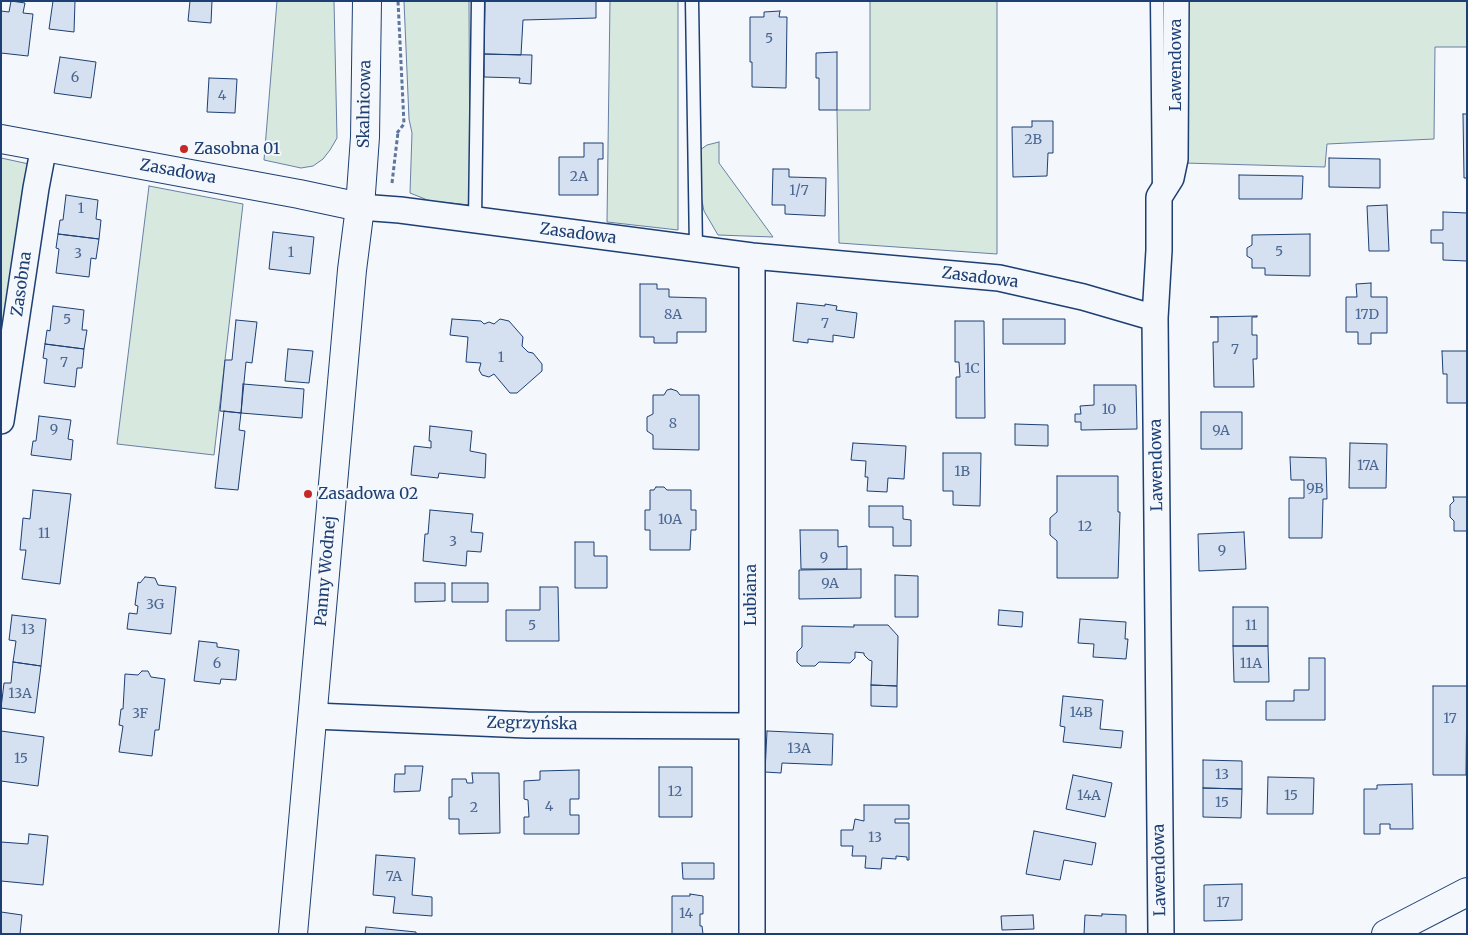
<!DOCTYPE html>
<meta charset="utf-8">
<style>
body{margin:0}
#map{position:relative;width:1468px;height:935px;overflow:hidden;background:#f4f7fb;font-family:Merriweather,serif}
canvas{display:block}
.frame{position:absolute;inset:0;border:2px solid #1d3f73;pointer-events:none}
</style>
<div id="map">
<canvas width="1468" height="935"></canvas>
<div class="frame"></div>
</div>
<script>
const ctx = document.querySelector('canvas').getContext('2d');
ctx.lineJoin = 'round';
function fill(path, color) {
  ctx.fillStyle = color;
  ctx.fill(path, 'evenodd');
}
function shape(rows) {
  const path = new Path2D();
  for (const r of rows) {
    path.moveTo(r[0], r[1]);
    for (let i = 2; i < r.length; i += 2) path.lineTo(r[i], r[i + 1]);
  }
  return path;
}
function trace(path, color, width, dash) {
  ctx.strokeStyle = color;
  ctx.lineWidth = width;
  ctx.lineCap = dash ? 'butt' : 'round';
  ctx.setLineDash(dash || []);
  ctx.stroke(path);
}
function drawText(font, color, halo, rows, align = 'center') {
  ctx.font = font + ' Merriweather,serif';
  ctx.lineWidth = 4;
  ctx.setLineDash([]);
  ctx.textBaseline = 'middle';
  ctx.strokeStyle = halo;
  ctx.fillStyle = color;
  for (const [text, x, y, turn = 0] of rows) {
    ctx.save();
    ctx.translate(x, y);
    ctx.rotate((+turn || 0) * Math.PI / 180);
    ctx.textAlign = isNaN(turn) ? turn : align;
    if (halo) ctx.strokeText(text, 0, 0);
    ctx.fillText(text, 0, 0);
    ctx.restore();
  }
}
const green = shape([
 [277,1,334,1,337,138,330,150,323,159,313,166,301,168,264,160,277,1],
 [404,1,469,1,470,205,430,201,410,193,412,133,409,119,404,1],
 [610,1,678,1,678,230,607,222,610,1],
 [870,1,997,1,997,254,839,243,837,110,870,110,870,1],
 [1185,1,1467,1,1467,47,1435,47,1434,139,1327,144,1325,167,1184,163,1185,1],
 [719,142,719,163,773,237,718,235,704,211,700,191,700,150,707,145,719,142],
 [1,158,29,164,1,347,1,158],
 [149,186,243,204,214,455,117,444,149,186]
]);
fill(green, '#d7e8df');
trace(green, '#687fa3', 1);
const building = shape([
 [11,1,25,3,23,13,33,14,28,56,1,53,1,11,9,12,11,1],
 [53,1,75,1,74,32,49,29,53,1],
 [190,1,212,1,211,23,188,21,190,1],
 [485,1,596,1,596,18,523,20,521,55,484,54,485,1],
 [780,11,779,17,787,17,786,88,752,87,752,62,750,62,750,17,764,17,764,12,780,11],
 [837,52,837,110,819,110,819,78,816,78,816,53,837,52],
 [484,54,532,55,531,84,519,83,520,78,484,77,484,54],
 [60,57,96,62,91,98,54,93,60,57],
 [209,78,237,79,235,113,207,112,209,78],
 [1463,114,1467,114,1467,178,1464,178,1463,114],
 [1032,121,1053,121,1053,153,1048,153,1047,176,1013,177,1012,127,1032,127,1032,121],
 [584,143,603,143,603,159,598,159,598,195,559,195,559,157,584,157,584,143],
 [1329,158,1380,159,1380,188,1329,187,1329,158],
 [773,169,789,169,789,177,826,178,825,216,785,214,785,205,772,205,773,169],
 [1239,175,1303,176,1302,199,1239,199,1239,175],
 [66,195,98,200,96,219,101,220,99,239,58,234,60,220,63,220,66,195],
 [1387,205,1389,251,1369,251,1367,206,1387,205],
 [1443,212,1467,213,1467,261,1443,260,1443,243,1431,243,1431,230,1443,230,1443,212],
 [273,232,314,237,310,274,269,269,273,232],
 [58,234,99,239,96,259,91,258,89,277,56,273,59,249,56,248,58,234],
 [1310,234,1310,276,1265,275,1265,268,1252,268,1252,259,1247,256,1247,248,1252,245,1252,235,1310,234],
 [1371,283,1371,297,1387,297,1387,333,1371,333,1371,344,1358,344,1358,332,1346,332,1346,297,1357,297,1356,284,1371,283],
 [640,284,657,284,657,289,669,289,669,297,706,298,706,332,677,332,677,343,654,343,654,337,640,337,640,284],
 [797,303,825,306,825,304,837,306,836,310,857,313,854,338,833,335,833,342,808,339,808,343,793,341,797,303],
 [53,306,84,310,82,330,87,330,84,349,45,344,47,330,50,331,53,306],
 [1257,316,1257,317,1252,317,1252,335,1257,335,1257,359,1253,359,1254,387,1214,387,1213,342,1218,342,1218,317,1210,317,1257,316],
 [452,319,481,321,484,324,489,322,494,324,500,319,509,321,523,337,522,346,528,352,533,353,542,364,542,371,517,393,510,393,494,374,489,377,482,375,479,370,481,363,466,362,468,337,450,335,452,319],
 [1003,319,1065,319,1065,344,1003,344,1003,319],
 [236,320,257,322,252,363,246,362,241,413,220,411,225,360,232,360,236,320],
 [955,321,984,321,985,418,956,418,956,377,960,377,959,362,955,362,955,321],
 [45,344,84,349,82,368,77,368,75,387,44,383,47,359,43,358,45,344],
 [288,349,313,351,309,383,285,381,288,349],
 [1442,351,1467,351,1467,403,1447,403,1447,374,1443,374,1442,351],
 [243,384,304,389,302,418,241,413,243,384],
 [1094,385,1136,385,1137,429,1081,430,1081,422,1075,422,1075,414,1081,414,1080,406,1094,405,1094,385],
 [671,389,677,391,680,395,699,395,699,450,653,449,653,435,647,431,647,417,653,414,653,395,664,395,667,390,671,389],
 [224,411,241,413,239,430,245,431,238,490,215,488,224,411],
 [1201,412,1242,412,1242,449,1201,449,1201,412],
 [39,416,71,420,68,439,73,440,71,460,31,455,33,441,36,441,39,416],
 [1015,424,1048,425,1048,446,1015,445,1015,424],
 [430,426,472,431,470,451,486,454,485,478,439,473,438,478,411,475,414,446,431,448,431,441,429,441,430,426],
 [853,443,906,446,904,479,888,478,887,492,867,491,868,477,865,477,866,461,851,460,853,443],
 [1350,443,1387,444,1386,488,1349,488,1350,443],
 [943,453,981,453,980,506,953,505,953,491,943,491,943,453],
 [1290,457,1326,458,1327,499,1323,499,1322,538,1289,538,1289,498,1304,498,1304,480,1291,480,1290,457],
 [1057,476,1118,476,1118,512,1120,512,1118,578,1057,578,1057,541,1050,535,1050,518,1057,512,1057,476],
 [656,487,664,487,667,490,691,490,691,510,696,510,696,530,691,530,690,550,650,550,650,530,645,530,645,510,650,510,650,490,654,490,656,487],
 [33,490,71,494,60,584,22,579,26,550,20,550,23,518,30,519,33,490],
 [1453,497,1467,497,1467,531,1454,531,1454,521,1450,517,1450,505,1454,501,1453,497],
 [869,506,903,506,903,519,911,520,911,546,893,546,893,527,869,527,869,506],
 [430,510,473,514,471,532,483,533,481,552,467,551,466,566,423,561,425,534,428,534,430,510],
 [800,530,838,530,838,547,847,546,847,569,801,569,800,530],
 [1244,532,1246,569,1199,571,1198,534,1244,532],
 [575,542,594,542,594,556,607,556,607,588,575,588,575,542],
 [861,569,861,598,799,599,799,570,861,569],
 [895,575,918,576,918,617,895,617,895,575],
 [145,577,155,578,158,585,176,587,171,634,127,629,129,613,137,614,138,606,135,605,138,582,140,583,145,577],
 [415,583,445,583,445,601,415,602,415,583],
 [452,583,488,583,488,602,452,602,452,583],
 [540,587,558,587,559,641,506,641,506,610,540,610,540,587],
 [1233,607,1268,607,1268,646,1233,646,1233,607],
 [999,610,1023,612,1022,627,998,625,999,610],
 [12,615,46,619,41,666,13,662,16,641,9,640,12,615],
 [1080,619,1126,622,1125,639,1128,639,1126,659,1093,657,1094,644,1078,643,1080,619],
 [854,625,888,625,898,636,897,686,871,685,872,661,869,660,864,655,864,653,855,652,855,658,850,663,819,662,815,666,801,666,797,662,797,652,802,647,802,626,854,627,854,625],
 [199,641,217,643,217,647,239,650,236,680,221,679,220,684,194,681,199,641],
 [1233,646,1268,646,1269,682,1234,682,1233,646],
 [1309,658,1325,658,1325,720,1266,720,1266,701,1294,701,1294,690,1309,690,1309,658],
 [13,662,41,666,35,713,1,708,4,683,11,683,13,662],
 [142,671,148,671,151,677,165,679,159,730,155,730,152,756,119,752,123,726,119,725,121,709,123,709,125,674,138,675,142,671],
 [871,685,897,686,897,707,871,706,871,685],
 [1433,686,1467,686,1466,775,1433,775,1433,686],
 [1063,696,1103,700,1100,729,1123,731,1121,748,1063,742,1065,727,1060,726,1063,696],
 [1,731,44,737,38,786,1,781,1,731],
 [767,731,833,734,832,765,782,763,781,773,765,772,767,731],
 [1203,760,1242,761,1242,789,1203,788,1203,760],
 [405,766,423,766,420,791,394,792,395,774,405,774,405,766],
 [659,767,692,767,692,817,659,817,659,767],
 [579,770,579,799,570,799,570,815,579,815,579,834,524,834,524,817,529,817,528,800,524,799,524,781,540,780,540,771,579,770],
 [472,773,499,773,500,833,459,834,459,819,449,819,449,797,452,797,452,779,466,779,467,783,473,783,472,773],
 [1073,775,1112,783,1105,817,1066,809,1073,775],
 [1268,777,1314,778,1313,814,1267,814,1268,777],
 [1412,784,1413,829,1390,829,1390,824,1380,824,1380,834,1364,834,1364,789,1377,789,1377,785,1412,784],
 [1203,788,1242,789,1241,818,1203,817,1203,788],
 [864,805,909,805,909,819,895,819,895,823,909,823,909,860,907,860,907,857,896,856,896,859,882,858,881,869,865,868,866,856,852,856,853,846,841,846,841,830,853,830,855,819,864,821,864,805],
 [1034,831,1096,843,1092,865,1064,860,1060,880,1026,874,1034,831],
 [29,834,48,836,43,885,1,881,1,842,28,844,29,834],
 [376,855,415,858,412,895,432,897,432,916,393,913,395,897,373,895,376,855],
 [682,863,714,863,714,879,683,879,682,863],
 [1242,884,1242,920,1204,921,1204,885,1242,884],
 [690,894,703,896,703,914,700,914,700,926,702,926,703,934,672,934,672,896,690,896,690,894],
 [1,912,22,915,20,934,1,934,1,912],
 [1102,914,1126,915,1126,934,1084,934,1085,915,1102,916,1102,914],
 [1033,915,1034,929,1002,930,1001,916,1033,915],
 [366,927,416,932,416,934,365,934,366,927]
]);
fill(building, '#d5e0f0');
trace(building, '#1d3f73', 1);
const lane = shape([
 [692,1,696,249],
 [1157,1,1159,191],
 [475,220,478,1]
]);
const street = shape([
 [360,207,400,210,752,256,999,278,1083,297,1155,318],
 [1,421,36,188,44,146],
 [314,716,527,725,751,726],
 [752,934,752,256],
 [1161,934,1155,318,1159,250,1159,197,1171,178,1175,159,1176,1]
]);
const secondary = shape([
 [1,139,299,194,360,207],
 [293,934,352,270,360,207,365,137,367,1],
 [1386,934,1467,892]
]);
trace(lane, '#1d3f73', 15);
trace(street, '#1d3f73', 28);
trace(secondary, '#1d3f73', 30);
trace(shape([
 [397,133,404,124,398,1],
 [392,183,398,132]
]), '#5e769c', 3, [4, 2.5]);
trace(lane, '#f4f7fb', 12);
trace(street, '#f4f7fb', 25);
trace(secondary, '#f4f7fb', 28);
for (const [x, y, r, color] of [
 [184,149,5,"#c62828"],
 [308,494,5,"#c62828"]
]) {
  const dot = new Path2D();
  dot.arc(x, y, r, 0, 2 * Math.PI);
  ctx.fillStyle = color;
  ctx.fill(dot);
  trace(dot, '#f4f7fb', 2);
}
drawText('14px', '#4b6792', null, [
 ["5",769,39],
 ["6",75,78],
 ["4",222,96],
 ["2B",1033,140],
 ["2A",579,177],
 ["1/7",799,191],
 ["1",81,209],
 ["5",1279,252],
 ["1",291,253],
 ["3",78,254],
 ["8A",673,315],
 ["17D",1367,315],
 ["5",67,320],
 ["7",825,324],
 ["7",1235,350],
 ["1",501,358],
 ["7",64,363],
 ["1C",972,369],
 ["10",1109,410],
 ["8",673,424],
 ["9",54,430],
 ["9A",1221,431],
 ["17A",1368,466],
 ["1B",962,472],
 ["9B",1315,489],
 ["10A",670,520],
 ["12",1085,527],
 ["11",44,534],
 ["3",453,542],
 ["9",1222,551],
 ["9",824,558],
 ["9A",830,584],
 ["3G",155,605],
 ["5",532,626],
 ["11",1251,626],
 ["13",28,630],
 ["6",217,664],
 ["11A",1251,664],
 ["13A",20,694],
 ["14B",1081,713],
 ["3F",140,714],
 ["17",1450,719],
 ["13A",799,749],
 ["15",21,759],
 ["13",1222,775],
 ["12",675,792],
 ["14A",1089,796],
 ["15",1291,796],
 ["15",1222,803],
 ["4",549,807],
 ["2",474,808],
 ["13",875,838],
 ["7A",394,877],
 ["17",1223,903],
 ["14",686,914]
]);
drawText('16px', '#1d3f73', '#f4f7fb', [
 ["Lawendowa",1176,65,-90],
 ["Skalnicowa",365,104,-89],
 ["Zasadowa",178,172,10],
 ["Zasadowa",578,234,7],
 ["Zasadowa",980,278,7],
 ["Zasobna",22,284,-82],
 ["Lawendowa",1157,465,-91],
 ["Panny Wodnej",326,571,-85],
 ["Lubiana",751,595,-90],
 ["Zegrzyńska",532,724,1],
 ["Lawendowa",1160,870,-91]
]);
drawText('16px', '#1d3f73', '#f4f7fb', [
 ["Zasobna 01",194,149],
 ["Zasadowa 02",318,494]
], 'left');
</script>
